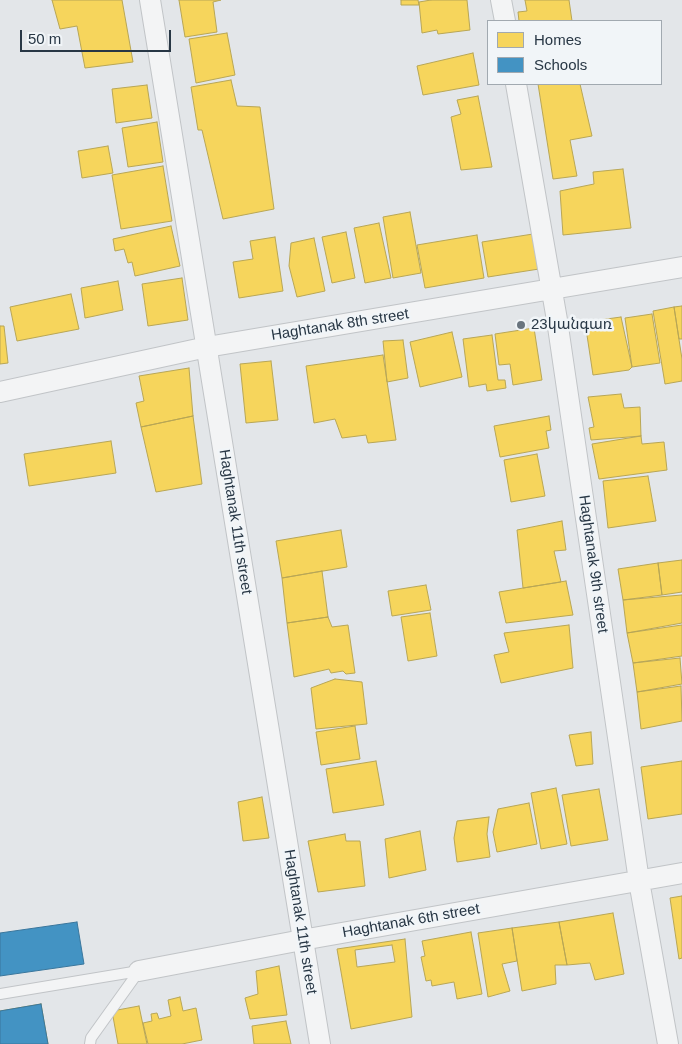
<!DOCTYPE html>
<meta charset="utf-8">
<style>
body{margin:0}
#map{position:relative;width:682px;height:1044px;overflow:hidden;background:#e3e6e9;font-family:Helvetica,sans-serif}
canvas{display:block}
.legend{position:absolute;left:487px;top:20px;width:175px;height:65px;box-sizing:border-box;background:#f1f5f8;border:1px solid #a1a9b0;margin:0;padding:6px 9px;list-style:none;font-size:15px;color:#283745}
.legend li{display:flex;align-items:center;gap:10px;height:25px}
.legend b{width:25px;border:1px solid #a1a9b0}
.scale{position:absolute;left:20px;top:30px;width:151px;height:22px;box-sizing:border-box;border:2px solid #283745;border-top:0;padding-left:6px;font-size:15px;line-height:18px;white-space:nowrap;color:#283745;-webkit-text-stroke:4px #f1f5f8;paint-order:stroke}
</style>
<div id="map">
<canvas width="682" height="1044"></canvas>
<ul class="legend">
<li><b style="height:14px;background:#f6d55c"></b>Homes</li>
<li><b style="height:14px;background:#4393c3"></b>Schools</li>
</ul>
<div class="scale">50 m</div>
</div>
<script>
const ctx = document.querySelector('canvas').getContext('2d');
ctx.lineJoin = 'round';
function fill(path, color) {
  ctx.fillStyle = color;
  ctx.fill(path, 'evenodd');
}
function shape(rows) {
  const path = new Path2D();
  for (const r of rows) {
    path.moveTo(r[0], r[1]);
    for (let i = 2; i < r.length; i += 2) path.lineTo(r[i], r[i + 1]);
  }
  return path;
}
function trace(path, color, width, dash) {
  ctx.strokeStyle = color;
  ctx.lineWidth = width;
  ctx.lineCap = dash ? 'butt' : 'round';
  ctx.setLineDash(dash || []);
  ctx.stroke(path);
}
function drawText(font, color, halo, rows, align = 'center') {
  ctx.font = font + ' Helvetica,"Noto Sans Armenian",sans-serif';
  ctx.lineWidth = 5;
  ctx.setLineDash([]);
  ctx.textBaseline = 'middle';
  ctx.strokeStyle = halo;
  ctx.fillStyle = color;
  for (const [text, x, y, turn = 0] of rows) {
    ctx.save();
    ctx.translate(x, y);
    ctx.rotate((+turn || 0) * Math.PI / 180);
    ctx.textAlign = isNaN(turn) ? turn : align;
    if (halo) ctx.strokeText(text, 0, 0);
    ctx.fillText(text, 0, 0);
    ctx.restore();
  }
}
const homes = shape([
 [52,0,122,0,133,62,85,68,77,26,60,29,52,0],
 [179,0,221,0,213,2,217,32,185,37,179,0],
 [401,0,418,0,419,5,401,5,401,0],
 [431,0,467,0,470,30,438,34,437,30,422,33,419,2,431,0],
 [525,0,569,0,572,21,519,21,518,12,527,11,525,0],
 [227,33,235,75,196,83,189,39,227,33],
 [473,53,479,85,423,95,417,66,473,53],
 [231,80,237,106,260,107,274,209,223,219,202,130,198,130,191,87,231,80],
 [538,84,580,84,592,136,570,140,577,176,553,179,538,84],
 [147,85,152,118,116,123,112,89,147,85],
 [478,96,492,167,461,170,451,117,461,114,457,100,478,96],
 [157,122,163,162,128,167,122,128,157,122],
 [108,146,113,173,82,178,78,151,108,146],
 [163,166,172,221,121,229,112,175,163,166],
 [623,169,631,228,563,235,560,191,594,184,593,172,623,169],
 [410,212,421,273,393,278,383,217,410,212],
 [379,223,391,278,365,283,354,228,379,223],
 [171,226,180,266,135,276,132,262,128,263,124,249,115,251,113,239,171,226],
 [346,232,355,278,332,283,322,237,346,232],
 [533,234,539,269,488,277,482,242,533,234],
 [477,235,484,278,425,288,417,245,477,235],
 [275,237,283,291,239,298,233,262,253,259,250,241,275,237],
 [314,238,325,291,297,297,289,266,291,243,314,238],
 [182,278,188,320,148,326,142,284,182,278],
 [118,281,123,310,85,318,81,288,118,281],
 [71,294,79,329,17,341,10,307,71,294],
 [682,306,682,339,679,339,674,307,682,306],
 [674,307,682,359,682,381,665,384,653,311,674,307],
 [652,314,660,363,632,367,625,318,652,314],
 [621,317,632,367,629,370,593,375,585,322,621,317],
 [0,326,4,326,8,363,0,364,0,326],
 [534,328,542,380,513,385,510,364,499,365,495,334,534,328],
 [452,332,462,377,420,387,410,342,452,332],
 [492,335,498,380,505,380,506,388,487,391,486,384,469,387,463,339,492,335],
 [403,340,408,378,387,382,383,341,403,340],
 [383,355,396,440,368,443,366,435,342,438,335,419,314,423,306,366,383,355],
 [271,361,278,420,246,423,240,364,271,361],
 [189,368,193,416,141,427,136,403,144,401,139,376,189,368],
 [621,394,624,408,640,407,641,436,591,440,589,428,594,427,588,397,621,394],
 [193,416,202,484,156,492,141,427,193,416],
 [549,416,551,430,546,431,549,448,500,457,494,426,549,416],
 [641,436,642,444,664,442,667,470,599,479,592,444,641,436],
 [111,441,116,473,29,486,24,454,111,441],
 [537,454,545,496,511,502,504,460,537,454],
 [648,476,656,521,608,528,603,481,648,476],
 [562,521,566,550,554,551,561,582,523,588,517,530,562,521],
 [341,530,347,567,282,578,276,541,341,530],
 [682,560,682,592,662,595,658,563,682,560],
 [658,563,662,595,623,600,618,569,658,563],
 [322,571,328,617,287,623,282,578,322,571],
 [566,581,573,615,506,623,499,592,566,581],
 [426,585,431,610,392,616,388,591,426,585],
 [682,595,682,623,627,633,623,600,682,595],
 [430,613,437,656,408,661,401,617,430,613],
 [328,617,332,627,348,625,355,673,346,674,343,671,331,673,329,669,294,677,287,623,328,617],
 [569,625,573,668,501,683,494,655,509,652,504,633,569,625],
 [682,625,682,656,633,663,627,633,682,625],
 [680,658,682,684,637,692,633,663,680,658],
 [335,679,362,682,367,724,316,729,311,688,335,679],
 [681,686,682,721,641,729,637,692,681,686],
 [355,726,360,759,321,765,316,732,355,726],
 [591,732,593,764,576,766,569,735,591,732],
 [376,761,384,805,333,813,326,769,376,761],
 [682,761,682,814,648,819,641,767,682,761],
 [556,788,567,844,541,849,531,793,556,788],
 [599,789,608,840,571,846,562,795,599,789],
 [262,797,269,838,243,841,238,802,262,797],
 [529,803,537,844,497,852,493,832,498,809,529,803],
 [489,817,487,834,490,857,457,862,454,838,457,821,489,817],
 [420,831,426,870,389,878,385,839,420,831],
 [345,834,346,841,360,841,365,886,318,892,308,841,345,834],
 [682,896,682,958,679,959,670,898,682,896],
 [613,913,624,974,595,980,590,963,567,965,559,922,613,913],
 [559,922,567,965,555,965,556,984,522,991,512,928,559,922],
 [512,928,517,961,502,964,510,991,488,997,478,933,512,928],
 [471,932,482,994,457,999,454,982,432,986,431,980,426,981,421,957,425,956,422,941,471,932],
 [405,939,412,1017,351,1029,337,949,405,939],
 [392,945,395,962,357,967,355,950,392,945],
 [279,966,287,1015,250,1019,245,998,258,994,256,971,279,966],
 [180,997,183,1011,196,1008,202,1040,182,1044,148,1044,143,1023,152,1021,151,1014,157,1013,159,1019,171,1016,168,1000,180,997],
 [41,1004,48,1044,0,1044,0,1011,41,1004],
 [139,1006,147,1044,118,1044,112,1011,139,1006],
 [286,1021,291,1044,254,1044,252,1026,286,1021]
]);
fill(homes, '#f6d55c');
trace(homes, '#b8a655', 1);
const schools = shape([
 [77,922,84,964,0,976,0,933,77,922],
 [41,1004,48,1044,0,1044,0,1011,41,1004]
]);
fill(schools, '#4393c3');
trace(schools, '#3b779d', 1);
const service = shape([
 [0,994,139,971],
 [90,1044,91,1038,139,971]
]);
const minor = shape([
 [150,0,320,1044],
 [501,0,505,21],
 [516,84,557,320,639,881,668,1044],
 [0,392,207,347,682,267],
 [139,971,302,940,682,873]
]);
trace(service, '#c1c4c7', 12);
trace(minor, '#c1c4c7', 22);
trace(service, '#f3f4f5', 10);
trace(minor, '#f3f4f5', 20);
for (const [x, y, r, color] of [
 [521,325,5,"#69747e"]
]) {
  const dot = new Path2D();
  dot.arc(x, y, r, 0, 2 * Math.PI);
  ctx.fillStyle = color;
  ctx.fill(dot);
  trace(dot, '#f1f5f8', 2);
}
drawText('15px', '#283745', '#f1f5f8', [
 ["Haghtanak 8th street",340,325,-9],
 ["Haghtanak 11th street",235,522,81],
 ["Haghtanak 9th street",593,564,82],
 ["Haghtanak 6th street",411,921,-10],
 ["Haghtanak 11th street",300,922,81]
]);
drawText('15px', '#283745', '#f1f5f8', [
 ["23կանգառ",531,325]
], 'left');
</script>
